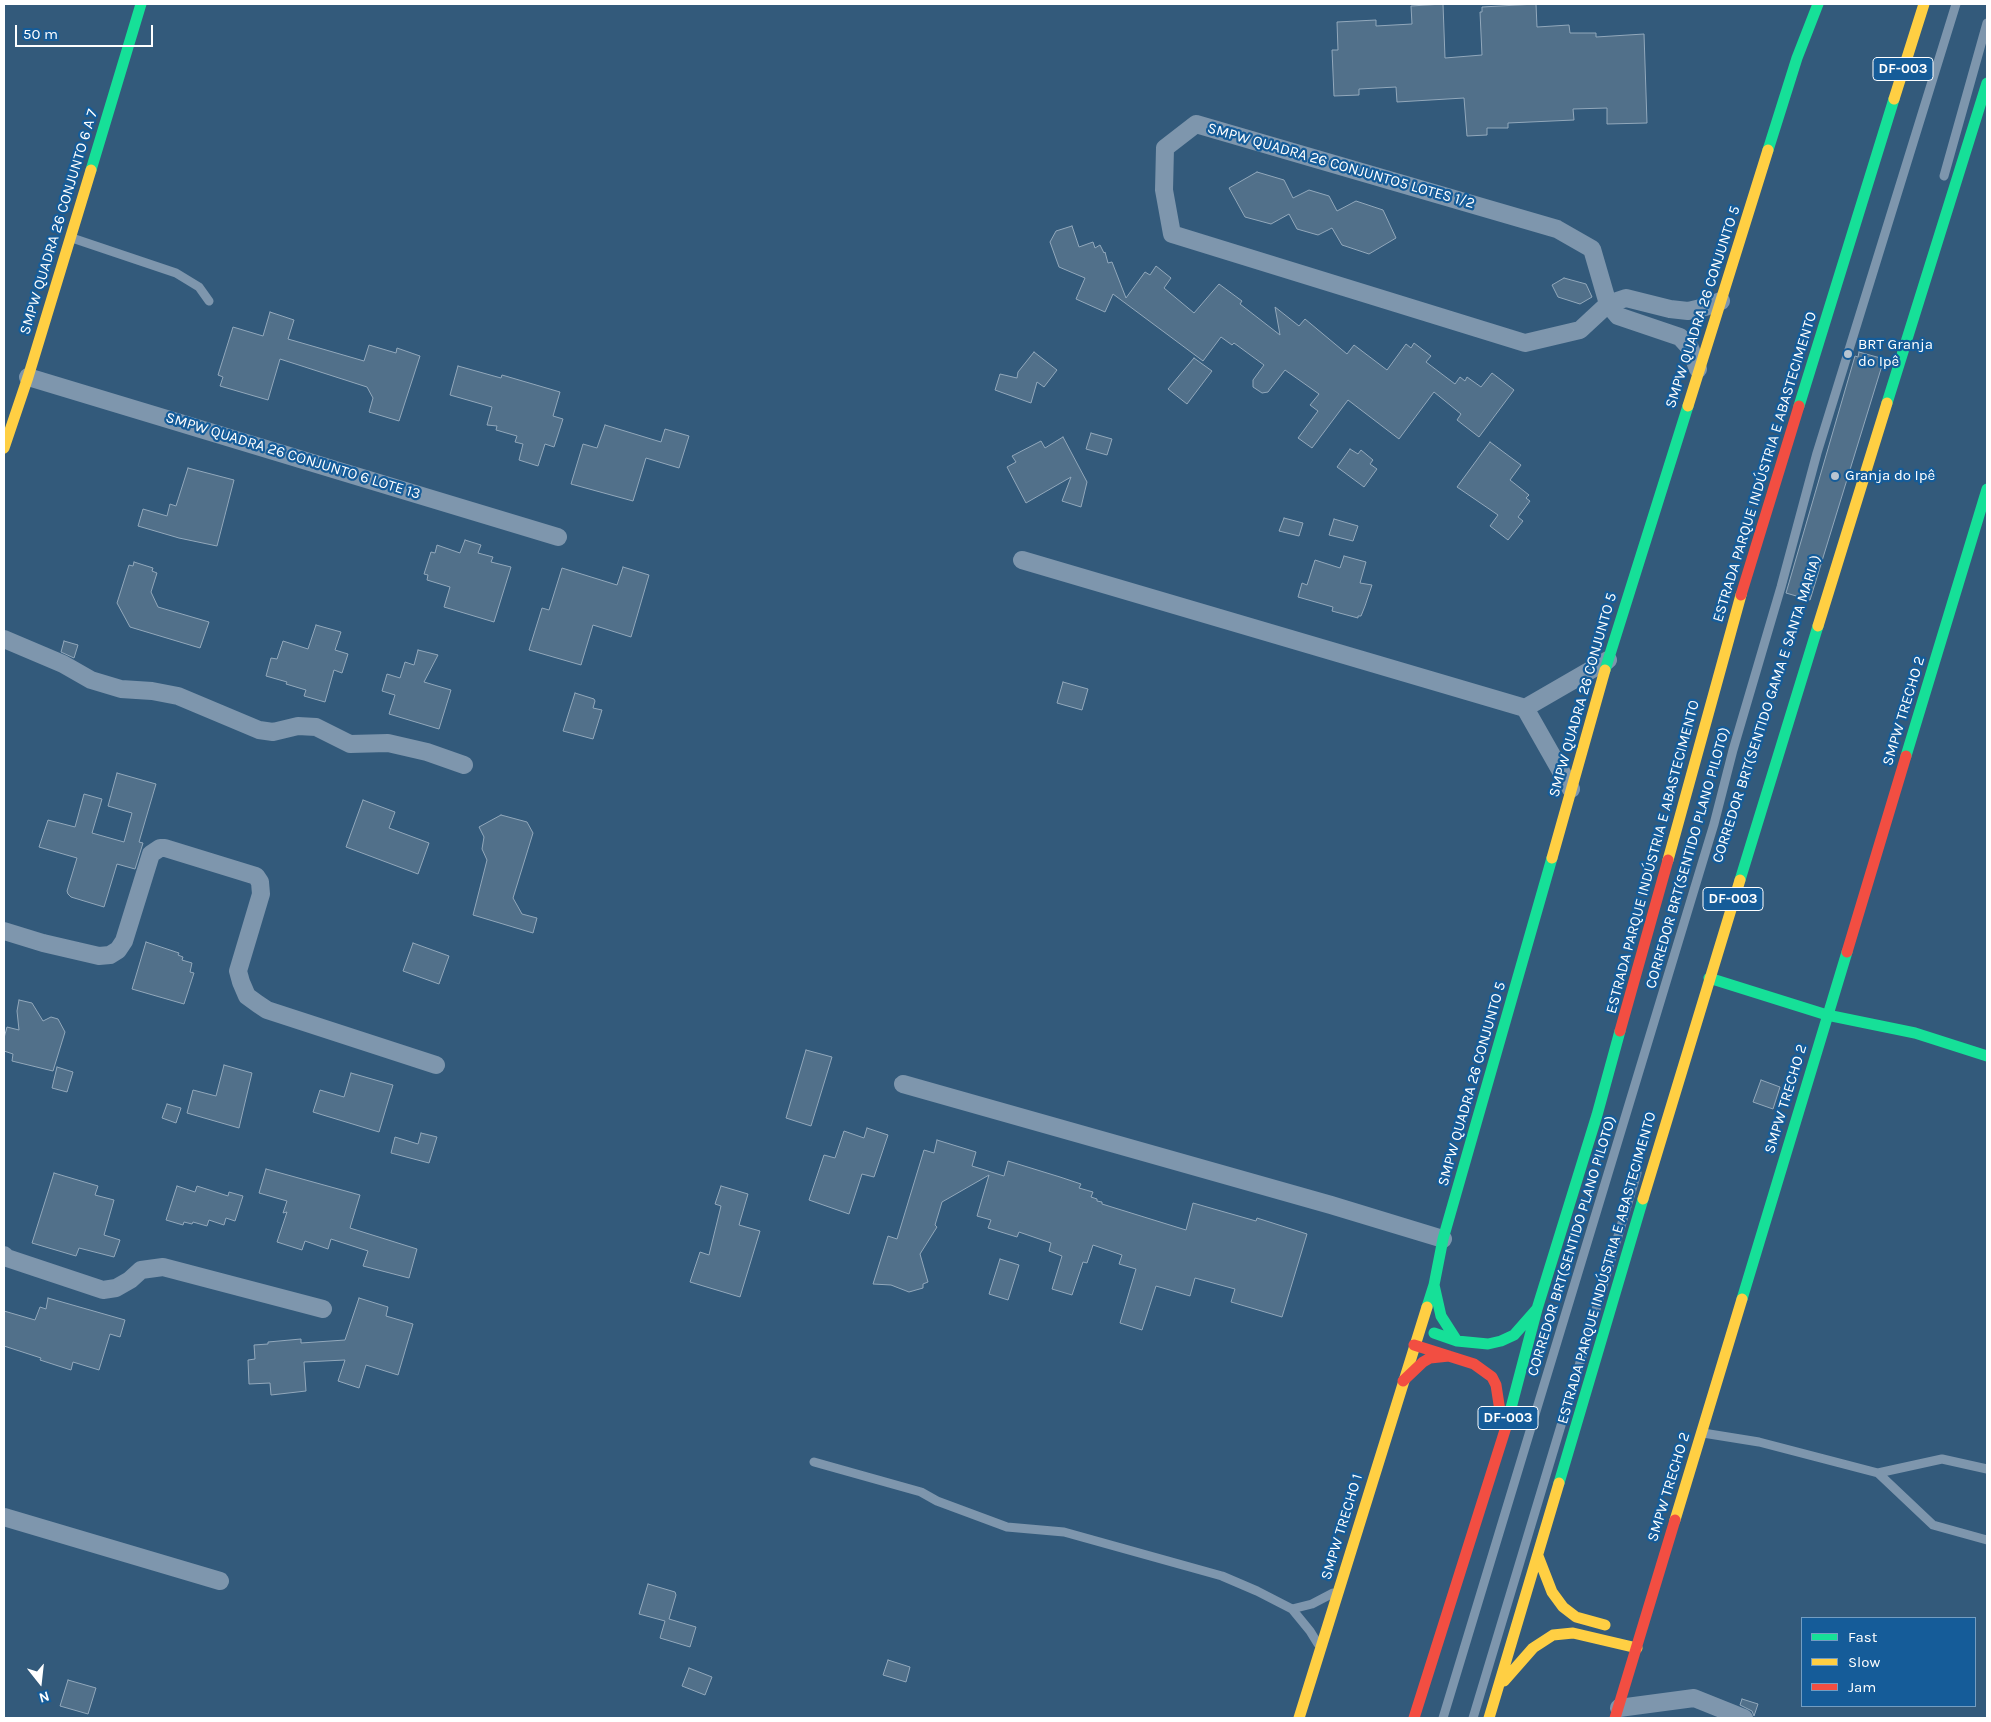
<!DOCTYPE html>
<meta charset="utf-8">
<style>
body{margin:0}
#map{position:relative;width:1991px;height:1722px;overflow:hidden;background:#335a7b;font-family:Karla,sans-serif}
canvas{display:block}
.frame{position:absolute;inset:0;border:5px solid #fff;pointer-events:none}
.legend{position:absolute;left:1801px;top:1617px;width:175px;height:90px;box-sizing:border-box;background:#155c99;border:1px solid #739dc2;margin:0;padding:6px 9px;list-style:none;font-size:15px;color:#fff}
.legend li{display:flex;align-items:center;gap:10px;height:25px}
.legend b{width:25px;border:1px solid #739dc2}
.north{position:absolute;left:15px;top:1657px;width:50px;height:50px;-webkit-text-stroke:4px #155c99;paint-order:stroke;rotate:164deg;font-size:14px;font-weight:700;line-height:20px;text-align:center;color:#fff}
.north::after{content:'';display:block;margin:auto;width:18px;height:22px;background:#fff;clip-path:polygon(50% 0,100% 100%,50% 72%,0 100%)}
.scale{position:absolute;left:15px;top:25px;width:138px;height:22px;box-sizing:border-box;border:2px solid #fff;border-top:0;padding-left:6px;font-size:15px;line-height:18px;white-space:nowrap;color:#fff;-webkit-text-stroke:4px #155c99;paint-order:stroke}
</style>
<div id="map">
<canvas width="1991" height="1722"></canvas>
<div class="frame"></div>
<ul class="legend">
<li><b style="height:6px;background:#16e098"></b>Fast</li>
<li><b style="height:6px;background:#ffcf43"></b>Slow</li>
<li><b style="height:6px;background:#f24e42"></b>Jam</li>
</ul>
<div class="north">N</div>
<div class="scale">50 m</div>
</div>
<script>
const ctx = document.querySelector('canvas').getContext('2d');
ctx.lineJoin = 'round';
function fill(path, color) {
  ctx.fillStyle = color;
  ctx.fill(path, 'evenodd');
}
function shape(rows) {
  const path = new Path2D();
  for (const r of rows) {
    path.moveTo(r[0], r[1]);
    for (let i = 2; i < r.length; i += 2) path.lineTo(r[i], r[i + 1]);
  }
  return path;
}
function trace(path, color, width, dash) {
  ctx.strokeStyle = color;
  ctx.lineWidth = width;
  ctx.lineCap = dash ? 'butt' : 'round';
  ctx.setLineDash(dash || []);
  ctx.stroke(path);
}
function drawText(font, color, halo, rows, align = 'center') {
  ctx.font = font + ' Karla,sans-serif';
  ctx.lineWidth = 4.5;
  ctx.setLineDash([]);
  ctx.textBaseline = 'middle';
  ctx.strokeStyle = halo;
  ctx.fillStyle = color;
  for (const [text, x, y, turn = 0] of rows) {
    ctx.save();
    ctx.translate(x, y);
    ctx.rotate((+turn || 0) * Math.PI / 180);
    ctx.textAlign = isNaN(turn) ? turn : align;
    if (halo) ctx.strokeText(text, 0, 0);
    ctx.fillText(text, 0, 0);
    ctx.restore();
  }
}
const building = shape([
 [1443,4,1445,58,1482,55,1480,12,1482,12,1482,7,1536,4,1537,27,1569,25,1570,33,1596,33,1596,37,1644,34,1647,123,1607,124,1607,108,1573,109,1574,120,1508,123,1508,128,1487,128,1487,135,1467,136,1464,98,1397,102,1396,87,1359,89,1359,95,1334,96,1332,50,1338,50,1337,22,1376,20,1376,26,1412,24,1411,6,1443,4],
 [1257,172,1284,180,1293,198,1309,190,1329,196,1337,211,1356,201,1383,210,1396,238,1369,254,1342,245,1332,228,1318,235,1297,229,1289,214,1271,224,1245,217,1229,188,1257,172],
 [1072,226,1079,247,1093,242,1095,248,1100,245,1104,253,1105,252,1108,263,1112,262,1126,298,1145,272,1150,275,1156,266,1171,278,1164,288,1194,313,1219,284,1242,301,1240,304,1280,335,1275,307,1299,326,1305,319,1347,354,1354,345,1387,370,1406,344,1411,348,1414,343,1431,356,1426,362,1455,384,1460,377,1465,381,1467,377,1481,387,1492,373,1514,390,1479,437,1457,420,1461,414,1434,392,1399,439,1348,400,1312,448,1298,438,1318,411,1310,405,1319,394,1285,370,1268,392,1262,393,1253,387,1253,380,1264,365,1234,343,1232,345,1221,337,1203,361,1113,294,1105,312,1076,299,1085,278,1059,267,1050,242,1056,231,1072,226],
 [1564,278,1586,284,1592,297,1580,304,1558,297,1552,285,1564,278],
 [270,312,294,320,288,339,364,361,369,345,396,353,397,348,420,356,399,421,369,412,373,398,367,387,280,359,268,400,220,386,223,377,218,375,233,327,263,336,270,312],
 [1034,352,1057,370,1044,387,1037,382,1031,403,995,390,1000,374,1017,378,1018,372,1034,352],
 [1859,352,1884,359,1810,600,1786,593,1855,356,1858,357,1859,352],
 [1194,358,1212,371,1187,404,1168,389,1194,358],
 [458,366,501,378,502,375,560,392,553,416,563,419,554,447,545,444,538,466,519,460,523,444,515,442,517,436,496,430,497,426,487,425,492,407,450,395,458,366],
 [605,425,661,442,665,429,689,436,679,468,646,458,633,501,571,484,583,444,597,448,605,425],
 [1091,433,1112,439,1107,455,1086,449,1091,433],
 [1063,437,1087,482,1081,507,1062,501,1071,477,1026,503,1007,467,1016,462,1012,456,1041,441,1045,448,1063,437],
 [1490,442,1521,465,1510,480,1529,495,1526,498,1530,501,1518,517,1523,521,1508,540,1490,526,1498,515,1457,487,1490,442],
 [1350,449,1358,454,1361,450,1373,460,1370,464,1377,469,1364,487,1337,467,1350,449],
 [188,468,234,480,217,546,179,538,138,526,143,509,167,516,170,504,176,506,188,468],
 [1284,518,1303,523,1299,536,1279,531,1284,518],
 [1334,519,1358,526,1353,541,1329,535,1334,519],
 [465,540,481,545,478,553,493,557,491,562,511,567,494,622,444,607,450,587,427,580,428,575,424,574,431,552,435,553,437,545,460,553,465,540],
 [1344,556,1366,562,1360,583,1372,585,1365,606,1361,616,1358,616,1358,618,1332,611,1333,607,1298,597,1302,583,1307,585,1315,560,1340,568,1344,556],
 [134,562,153,568,152,571,157,573,151,592,158,607,209,622,200,648,130,627,117,603,129,565,133,566,134,562],
 [623,567,649,575,631,637,593,625,581,665,529,650,542,608,549,610,562,568,617,585,623,567],
 [316,625,341,632,335,650,348,654,342,673,334,670,325,702,304,696,306,690,286,684,287,682,266,676,271,658,277,659,283,641,308,649,316,625],
 [64,641,78,645,74,658,61,652,64,641],
 [418,650,438,655,424,682,451,690,439,729,389,714,395,695,382,691,387,674,400,678,405,662,414,665,418,650],
 [1063,682,1088,689,1082,710,1057,703,1063,682],
 [575,693,594,699,595,701,593,708,602,710,593,739,563,731,575,693],
 [117,773,156,784,139,842,143,843,135,869,117,864,104,907,71,897,68,894,67,891,77,858,39,847,48,820,75,827,84,794,102,799,92,833,124,842,132,813,108,806,117,773],
 [363,800,395,812,389,828,429,843,418,874,346,847,363,800],
 [501,815,527,822,533,833,513,898,522,914,537,918,533,933,473,915,487,860,482,849,484,837,479,827,501,815],
 [146,942,179,953,178,955,183,957,182,960,192,963,190,972,194,973,184,1004,132,989,146,942],
 [413,943,449,956,439,984,403,971,413,943],
 [19,1000,32,1003,43,1021,51,1017,58,1019,65,1032,53,1071,12,1061,13,1054,4,1051,4,1038,7,1027,19,1030,17,1011,19,1000],
 [806,1050,832,1057,811,1126,786,1118,806,1050],
 [224,1065,252,1073,239,1128,187,1113,193,1090,216,1096,224,1065],
 [57,1067,73,1072,67,1092,52,1088,57,1067],
 [351,1073,393,1085,379,1132,313,1112,320,1090,344,1097,351,1073],
 [1761,1080,1780,1087,1773,1109,1753,1102,1761,1080],
 [167,1104,181,1108,176,1123,162,1118,167,1104],
 [867,1128,888,1135,874,1177,862,1174,849,1214,809,1200,824,1155,835,1158,844,1131,864,1138,867,1128],
 [421,1133,437,1137,429,1163,391,1153,395,1137,418,1144,421,1133],
 [937,1140,976,1152,972,1166,1004,1176,1008,1161,1060,1177,1081,1184,1079,1188,1093,1192,1091,1197,1097,1199,1097,1201,1102,1202,1102,1204,1186,1230,1193,1203,1256,1221,1257,1218,1307,1234,1282,1317,1231,1302,1235,1289,1195,1278,1190,1296,1156,1286,1142,1330,1120,1323,1136,1269,1119,1264,1122,1255,1093,1245,1087,1263,1083,1262,1072,1295,1052,1289,1062,1256,1049,1251,1051,1243,1019,1232,1017,1237,988,1228,991,1220,977,1216,989,1175,942,1202,935,1225,937,1227,920,1254,928,1282,923,1284,923,1288,909,1292,891,1285,873,1284,888,1236,897,1239,924,1150,934,1153,937,1140],
 [266,1169,360,1195,350,1228,417,1249,409,1278,363,1266,368,1251,331,1239,328,1249,305,1241,302,1250,277,1242,287,1212,283,1213,287,1201,259,1193,266,1169],
 [54,1173,98,1186,95,1195,114,1200,104,1235,120,1240,114,1257,79,1248,76,1256,32,1243,54,1173],
 [177,1186,195,1192,197,1186,228,1196,229,1192,243,1196,235,1221,226,1218,224,1225,209,1220,207,1226,193,1222,192,1224,184,1222,183,1225,166,1220,177,1186],
 [721,1186,748,1194,739,1225,760,1231,740,1297,690,1282,700,1252,709,1255,721,1206,715,1204,721,1186],
 [1000,1259,1019,1265,1008,1300,989,1294,1000,1259],
 [48,1298,125,1320,120,1337,110,1334,99,1370,73,1362,71,1370,40,1360,41,1358,4,1346,4,1311,35,1320,40,1307,46,1309,48,1298],
 [359,1298,388,1307,386,1316,413,1324,398,1375,366,1365,359,1388,338,1381,345,1360,304,1362,306,1391,271,1395,270,1383,249,1384,248,1360,255,1359,254,1345,268,1344,268,1342,301,1339,301,1343,345,1340,359,1298],
 [648,1584,675,1592,676,1595,669,1619,696,1627,690,1647,660,1638,665,1621,639,1614,648,1584],
 [888,1660,910,1667,906,1682,883,1675,888,1660],
 [689,1668,712,1677,705,1695,682,1686,689,1668],
 [68,1680,96,1688,88,1714,60,1706,68,1680],
 [1742,1699,1758,1704,1754,1716,1752,1711,1740,1705,1742,1699]
]);
fill(building, '#51708a');
trace(building, '#92a8bb', 1);
trace(shape([
 [1944,176,1987,23],
 [72,238,176,273,199,287,209,301],
 [1703,1433,1759,1442,1878,1473,1933,1525,1987,1540],
 [814,1462,921,1492,937,1501,1007,1527,1064,1532,1222,1576,1257,1591,1292,1609,1310,1631,1318,1644],
 [1878,1473,1942,1459,1987,1469],
 [1292,1609,1312,1604,1333,1593],
 [1443,1718,1714,824,1733,750,1781,587,1817,453,1956,4],
 [1473,1718,1637,1173]
]), '#7e96ad', 9);
trace(shape([
 [1698,369,1690,348,1680,337,1618,316,1608,304,1592,249,1557,229,1196,124,1165,148,1164,190,1172,234,1525,343,1580,330,1608,304,1626,298,1670,309,1688,311,1705,307,1721,301],
 [28,377,558,537],
 [1022,560,1525,708,1571,789],
 [4,639,63,664,91,680,121,689,152,691,178,696,259,730,273,732,298,726,316,727,350,744,388,743,427,752,464,765],
 [1525,708,1608,660],
 [4,931,43,943,99,956,110,955,118,950,124,941,151,854,160,848,165,848,256,876,260,882,261,894,238,971,241,982,247,996,258,1004,267,1010,436,1065],
 [903,1084,1331,1205,1443,1239],
 [4,1255,7,1258,103,1290,116,1288,130,1280,141,1270,163,1267,323,1309],
 [4,1517,220,1581],
 [1619,1708,1694,1698,1744,1718]
]), '#7e96ad', 18);
trace(shape([
 [1768,150,1797,58,1818,4],
 [91,170,141,4],
 [1887,403,1987,83],
 [1799,406,1894,99],
 [1605,670,1688,406],
 [1906,756,1987,489],
 [1740,880,1818,626],
 [1709,978,1827,1015,1915,1033,1987,1056],
 [1434,1285,1441,1316,1457,1341],
 [1742,1299,1847,952],
 [1427,1307,1434,1285,1443,1239,1552,858],
 [1434,1333,1457,1341,1488,1344,1501,1341,1514,1335,1536,1310],
 [1506,1427,1537,1309,1597,1115,1620,1031],
 [1559,1483,1643,1199]
]), '#16e098', 11);
trace(shape([
 [1894,99,1924,4],
 [1688,406,1768,150],
 [4,448,28,377,91,170],
 [1818,626,1887,403],
 [1552,858,1605,670],
 [1668,860,1741,595],
 [1643,1199,1740,880],
 [1675,1520,1742,1299],
 [1538,1556,1552,1592,1563,1607,1576,1617,1605,1625],
 [1504,1681,1533,1648,1553,1635,1573,1633,1637,1648],
 [1299,1718,1427,1307],
 [1489,1718,1559,1483]
]), '#ffcf43', 11);
trace(shape([
 [1741,595,1799,406],
 [1847,952,1906,756],
 [1620,1031,1668,860],
 [1414,1345,1474,1364,1492,1377,1496,1385,1502,1424],
 [1403,1381,1423,1362,1430,1358,1449,1356],
 [1414,1718,1506,1427],
 [1615,1718,1675,1520]
]), '#f24e42', 11);
for (const [x, y, r, color] of [
 [1848,354,5,"#b8c5d1"],
 [1835,476,5,"#b8c5d1"]
]) {
  const dot = new Path2D();
  dot.arc(x, y, r, 0, 2 * Math.PI);
  ctx.fillStyle = color;
  ctx.fill(dot);
  trace(dot, '#155c99', 2);
}
for (const [x, y, w] of [
 [1903,69,60],
 [1733,899,60],
 [1508,1418,60]
]) {
  const box = new Path2D();
  box.roundRect(x - w / 2, y - 11.5, w, 23, 4);
  ctx.fillStyle = '#155c99';
  ctx.fill(box);
  trace(box, '#fff', 1);
}
drawText('bold 14px', '#fff', null, [
 ["DF-003",1903,69],
 ["DF-003",1733,899],
 ["DF-003",1508,1418]
]);
drawText('15px', '#fff', '#155c99', [
 ["SMPW QUADRA 26 CONJUNTO5 LOTES 1/2",1341,166,16],
 ["SMPW QUADRA 26 CONJUNTO 6 A 7",59,222,-73],
 ["SMPW QUADRA 26 CONJUNTO 5",1703,307,-72],
 ["SMPW QUADRA 26 CONJUNTO 6 LOTE 13",293,456,17],
 ["ESTRADA PARQUE INDÚSTRIA E ABASTECIMENTO",1765,467,-73],
 ["SMPW QUADRA 26 CONJUNTO 5",1583,695,-74],
 ["CORREDOR BRT(SENTIDO GAMA E SANTA MARIA)",1767,709,-72],
 ["SMPW TRECHO 2",1904,711,-73],
 ["ESTRADA PARQUE INDÚSTRIA E ABASTECIMENTO",1653,857,-75],
 ["CORREDOR BRT(SENTIDO PLANO PILOTO)",1688,858,-74],
 ["SMPW QUADRA 26 CONJUNTO 5",1472,1084,-74],
 ["SMPW TRECHO 2",1786,1099,-73],
 ["CORREDOR BRT(SENTIDO PLANO PILOTO)",1572,1246,-73],
 ["ESTRADA PARQUE INDÚSTRIA E ABASTECIMENTO",1607,1268,-74],
 ["SMPW TRECHO 2",1669,1487,-73],
 ["SMPW TRECHO 1",1342,1527,-73]
]);
drawText('15px', '#fff', '#155c99', [
 ["BRT Granja",1858,345],
 ["do Ipê",1858,362],
 ["Granja do Ipê",1845,476]
], 'left');
</script>
